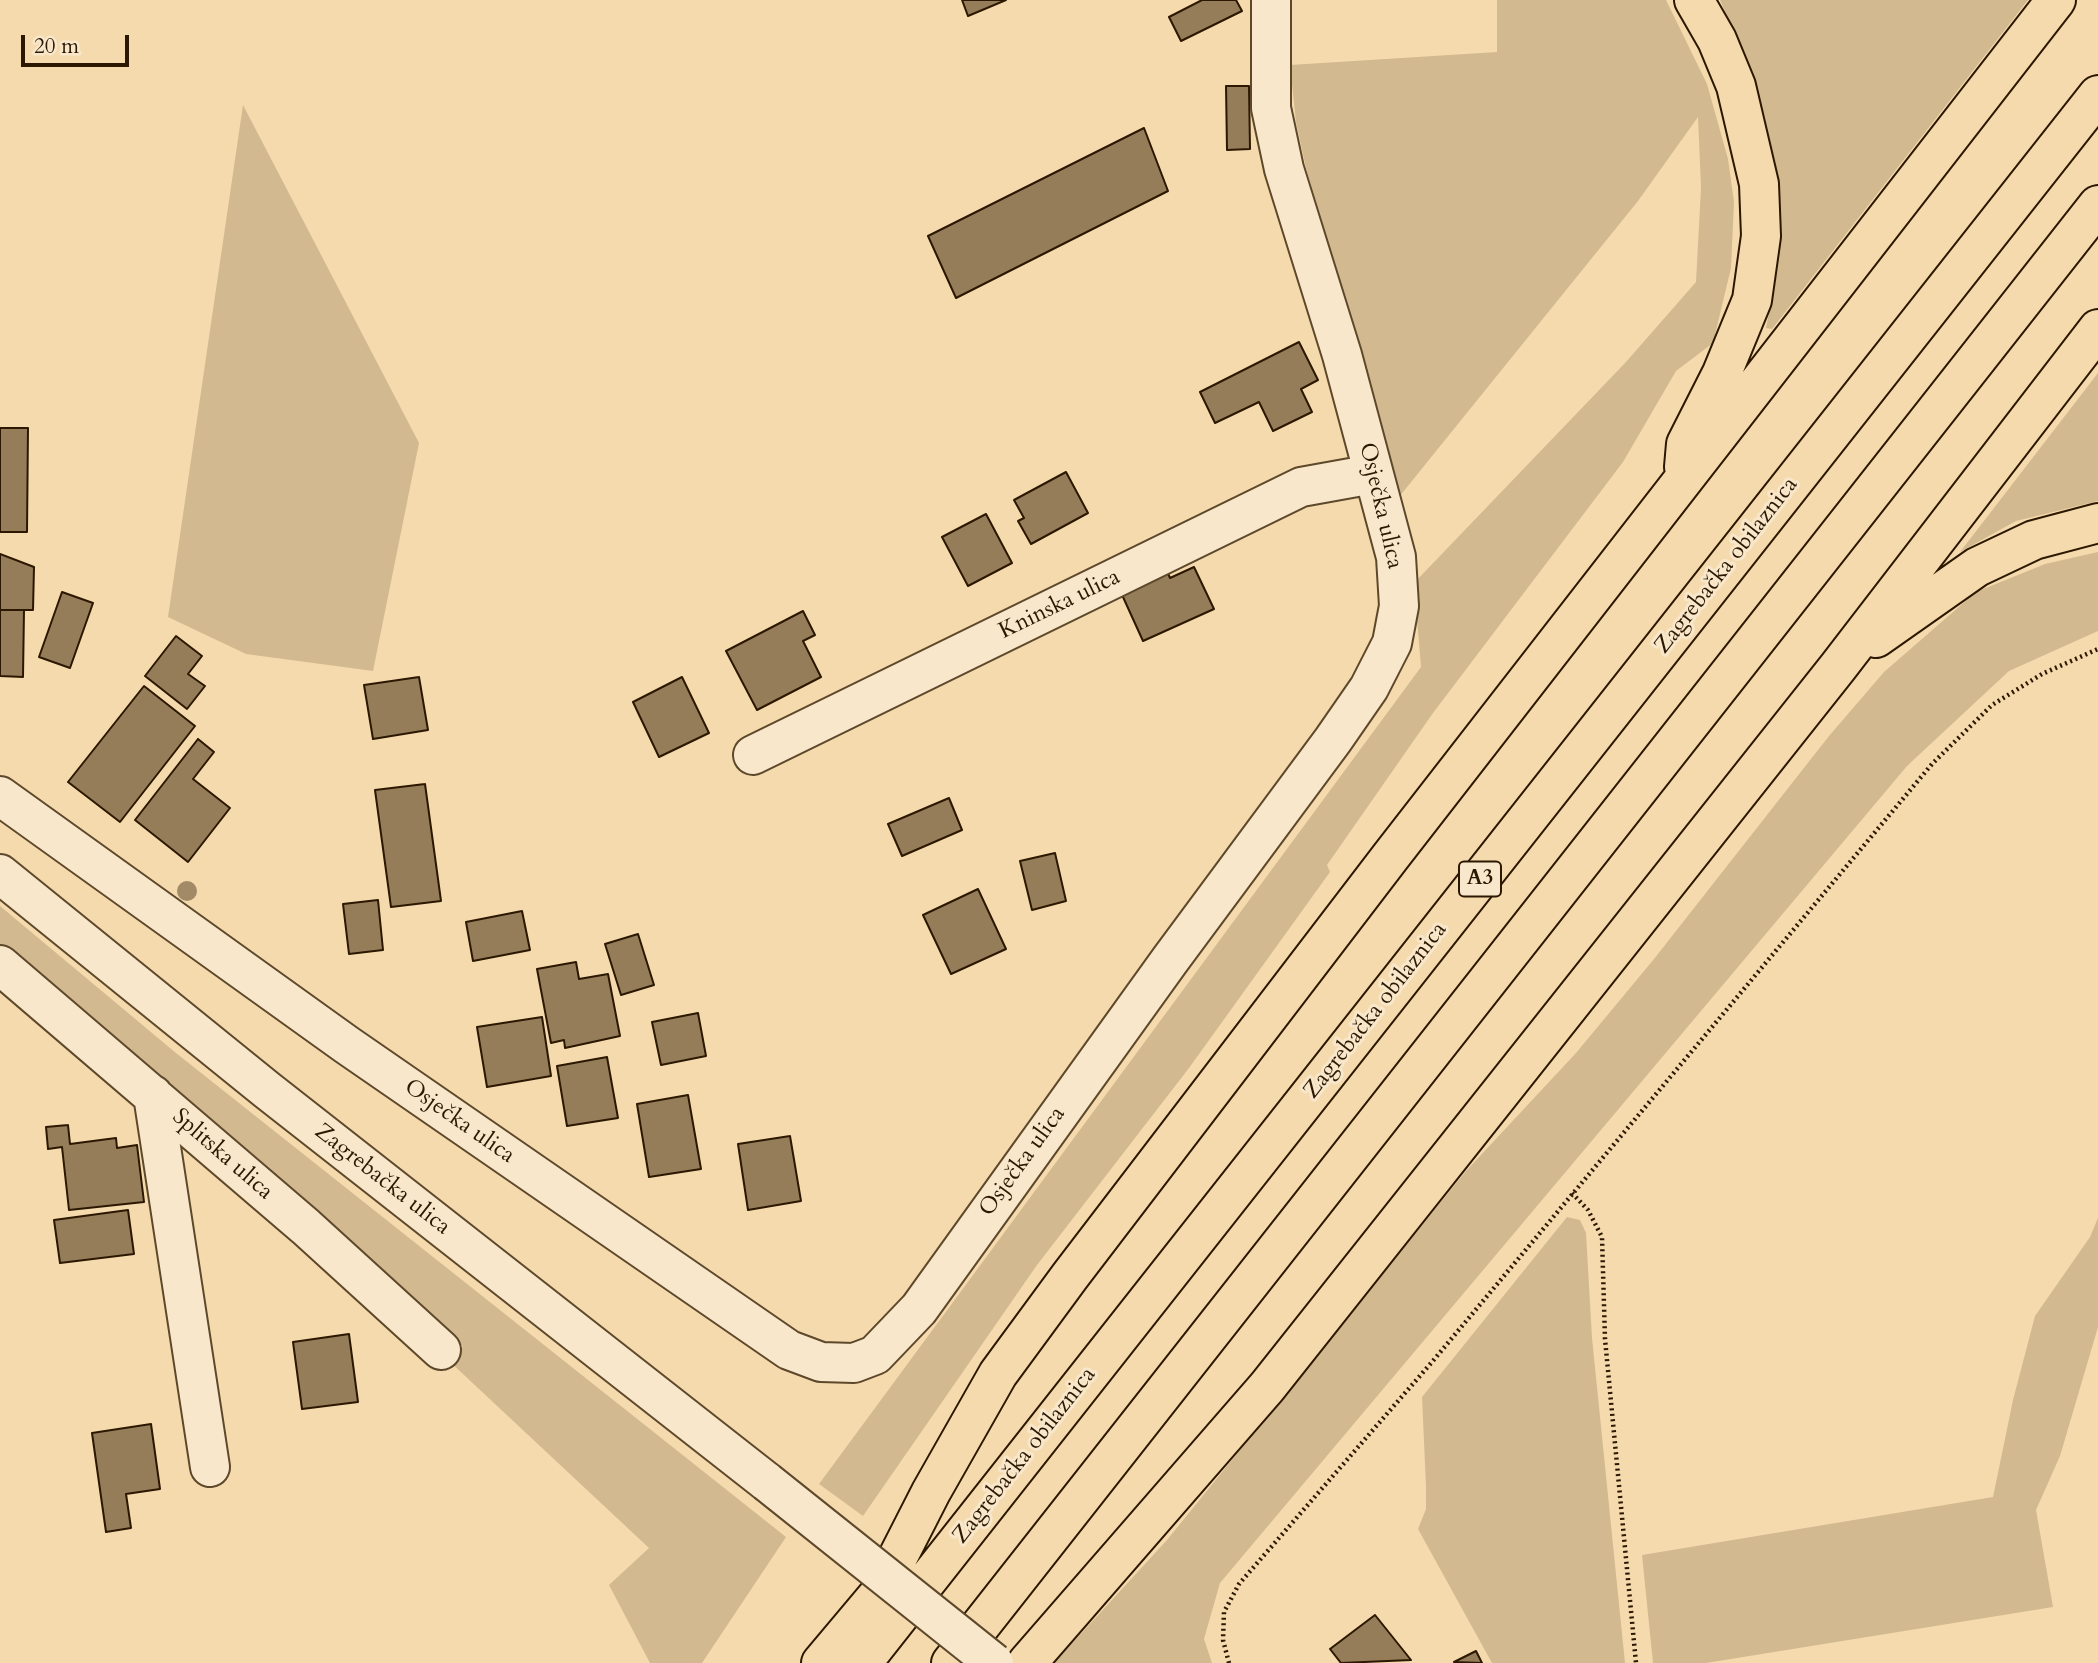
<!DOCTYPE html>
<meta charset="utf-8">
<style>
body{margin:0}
#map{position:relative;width:2098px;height:1663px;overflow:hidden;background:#f5daad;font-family:Cardo,serif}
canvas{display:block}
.scale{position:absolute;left:21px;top:35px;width:108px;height:32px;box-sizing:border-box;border:4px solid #2c1800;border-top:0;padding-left:9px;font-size:21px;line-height:24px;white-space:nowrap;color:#2c1800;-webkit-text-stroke:5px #f8e7ca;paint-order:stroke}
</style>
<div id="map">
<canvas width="2098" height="1663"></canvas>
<div class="scale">20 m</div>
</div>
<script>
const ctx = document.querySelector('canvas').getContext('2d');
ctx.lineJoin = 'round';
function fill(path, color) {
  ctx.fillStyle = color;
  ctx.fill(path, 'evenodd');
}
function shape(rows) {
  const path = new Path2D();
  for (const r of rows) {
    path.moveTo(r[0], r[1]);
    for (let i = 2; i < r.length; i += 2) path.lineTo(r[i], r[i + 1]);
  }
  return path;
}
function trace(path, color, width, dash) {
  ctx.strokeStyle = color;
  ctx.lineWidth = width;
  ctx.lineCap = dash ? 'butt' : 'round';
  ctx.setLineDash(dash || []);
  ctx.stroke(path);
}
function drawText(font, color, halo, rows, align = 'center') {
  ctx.font = font + ' Cardo,serif';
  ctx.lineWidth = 6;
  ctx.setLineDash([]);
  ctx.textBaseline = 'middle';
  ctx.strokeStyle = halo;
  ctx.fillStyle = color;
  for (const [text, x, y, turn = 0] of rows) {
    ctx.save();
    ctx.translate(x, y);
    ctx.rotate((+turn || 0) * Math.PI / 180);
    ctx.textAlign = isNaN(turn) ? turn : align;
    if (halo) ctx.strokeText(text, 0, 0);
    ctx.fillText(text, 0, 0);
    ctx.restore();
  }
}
fill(shape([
 [1497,0,1666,0,1707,84,1728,159,1734,202,1731,268,1713,343,1676,371,1623,462,1433,713,1327,865,1330,872,1189,1068,1037,1265,863,1516,819,1484,1421,667,1414,583,1626,362,1696,282,1701,188,1698,117,1638,201,1399,497,1376,405,1306,168,1296,122,1290,65,1497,52],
 [1720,0,2028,0,1772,329,1766,328,1777,272,1778,212,1771,158,1765,118,1752,77],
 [243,105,419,443,373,671,246,654,168,617],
 [2098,373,2098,501,2016,521,1960,552],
 [2098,552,2098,631,2009,671,1907,766,1220,1583,1204,1639,1212,1663,1054,1663,1167,1540,1466,1171,1576,1053,1654,959,1829,736,1884,672,1976,592,2045,564],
 [0,906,176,1053,786,1537,702,1663,650,1663,609,1585,649,1548,448,1360,463,1346,360,1253,61,1002,0,946],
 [1567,1217,1580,1220,1586,1233,1592,1338,1625,1663,1492,1663,1418,1529,1426,1509,1426,1486,1422,1397],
 [2098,1218,2098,1327,2060,1456,2036,1510,2053,1607,1706,1663,1653,1663,1642,1555,1993,1497,2013,1400,2035,1316,2090,1237]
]), '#d3b990');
const building = shape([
 [962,0,1006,0,968,16,962,0],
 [1202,0,1236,0,1242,11,1181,41,1169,17,1202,0],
 [1226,86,1249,86,1250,149,1227,150,1226,86],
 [1144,128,1168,191,956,298,928,236,1144,128],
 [1299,342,1318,380,1301,389,1312,412,1273,431,1259,402,1215,423,1200,392,1299,342],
 [0,428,28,428,27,532,0,532,0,428],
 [1066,472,1088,513,1031,544,1018,521,1024,518,1014,500,1066,472],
 [986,514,1012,563,968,586,942,537,986,514],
 [0,554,34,567,33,610,0,610,0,554],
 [1164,564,1170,578,1194,567,1214,609,1143,641,1118,586,1164,564],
 [62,592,93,603,70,668,39,657,62,592],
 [0,610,24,610,23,677,0,676,0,610],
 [803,611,815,635,803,641,821,677,757,710,726,651,803,611],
 [176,636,202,656,188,674,205,686,187,709,145,676,176,636],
 [419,677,428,730,373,739,364,685,419,677],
 [682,677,709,733,659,757,633,702,682,677],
 [144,686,195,726,120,822,68,782,144,686],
 [198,739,214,752,193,779,230,808,188,862,135,820,198,739],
 [425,784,441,901,391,907,375,790,425,784],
 [949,798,962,830,902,856,888,824,949,798],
 [1055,853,1066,901,1032,910,1020,861,1055,853],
 [978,889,1006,949,951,974,923,915,978,889],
 [378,900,383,950,349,954,343,904,378,900],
 [522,911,530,950,473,961,466,922,522,911],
 [638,934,654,985,621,995,605,944,638,934],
 [576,962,579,979,608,974,620,1036,565,1048,564,1040,551,1043,537,969,576,962],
 [698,1013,706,1056,661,1065,652,1022,698,1013],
 [542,1017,551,1076,487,1087,477,1027,542,1017],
 [607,1057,618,1118,567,1126,557,1066,607,1057],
 [688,1095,701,1169,649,1177,637,1104,688,1095],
 [68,1125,70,1144,116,1138,117,1148,137,1145,144,1202,69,1210,62,1147,48,1149,46,1127,68,1125],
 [790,1136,801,1201,748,1210,738,1144,790,1136],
 [128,1210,134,1254,60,1263,54,1220,128,1210],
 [349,1334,358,1402,302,1409,293,1342,349,1334],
 [151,1424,160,1489,126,1494,131,1528,106,1532,92,1433,151,1424],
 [1375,1615,1411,1660,1341,1663,1330,1649,1375,1615],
 [1476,1651,1482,1663,1454,1662,1476,1651]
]);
fill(building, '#957d5a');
trace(building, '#2c1800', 2);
const minor = shape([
 [753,755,1301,487,1373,474],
 [0,796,347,1045,789,1350,821,1362,854,1363,875,1355,919,1309,1170,960,1333,740,1369,688,1392,643,1399,606,1396,557,1342,355,1284,169,1271,108,1271,0],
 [0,874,267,1090,767,1482],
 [0,965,306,1227,441,1350],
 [153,1095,210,1467]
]);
const highway = shape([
 [1684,467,1686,444,1722,373,1752,300,1761,236,1759,184,1736,86,1717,40,1694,0],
 [1876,638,1977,567,2034,540,2098,523],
 [821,1663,879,1594,931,1492,998,1374,1070,1276,1391,856,2056,0],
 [862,1663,2098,95],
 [951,1663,2098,205],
 [1027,1663,1267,1387,1838,667,2098,329]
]);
trace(minor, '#5e482b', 42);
trace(highway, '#2c1800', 42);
trace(shape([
 [1572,1193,1588,1210,1602,1237,1605,1339,1636,1663],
 [1229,1663,1223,1640,1224,1612,1239,1584,1432,1362,1932,764,1992,705,2042,674,2098,649]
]), '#2c1800', 4.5, [2, 3.5]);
trace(minor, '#f8e7ca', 38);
trace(highway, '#f5daad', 38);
const minorBridge = shape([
 [767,1482,994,1663]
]);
trace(minorBridge, '#5e482b', 42, []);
trace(minorBridge, '#f8e7ca', 38);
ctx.fillStyle = '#a28a66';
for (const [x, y] of [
 [187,891]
]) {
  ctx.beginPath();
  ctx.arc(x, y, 10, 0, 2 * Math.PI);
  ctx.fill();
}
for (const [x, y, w] of [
 [1480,879,42]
]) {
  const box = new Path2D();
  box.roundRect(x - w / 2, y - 17.5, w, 35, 5);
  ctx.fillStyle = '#f8e7ca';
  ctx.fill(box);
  trace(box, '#2c1800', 2);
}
drawText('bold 21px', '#2c1800', null, [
 ["A3",1480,879]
]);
drawText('23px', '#2c1800', '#f8e7ca', [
 ["Osječka ulica",1380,506,77],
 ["Zagrebačka obilaznica",1727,566,-52],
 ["Kninska ulica",1060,605,-26],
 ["Zagrebačka obilaznica",1376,1011,-52],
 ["Osječka ulica",459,1122,35],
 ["Splitska ulica",222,1155,41],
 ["Osječka ulica",1023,1162,-54],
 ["Zagrebačka ulica",382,1180,38],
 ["Zagrebačka obilaznica",1025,1456,-52]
]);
</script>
